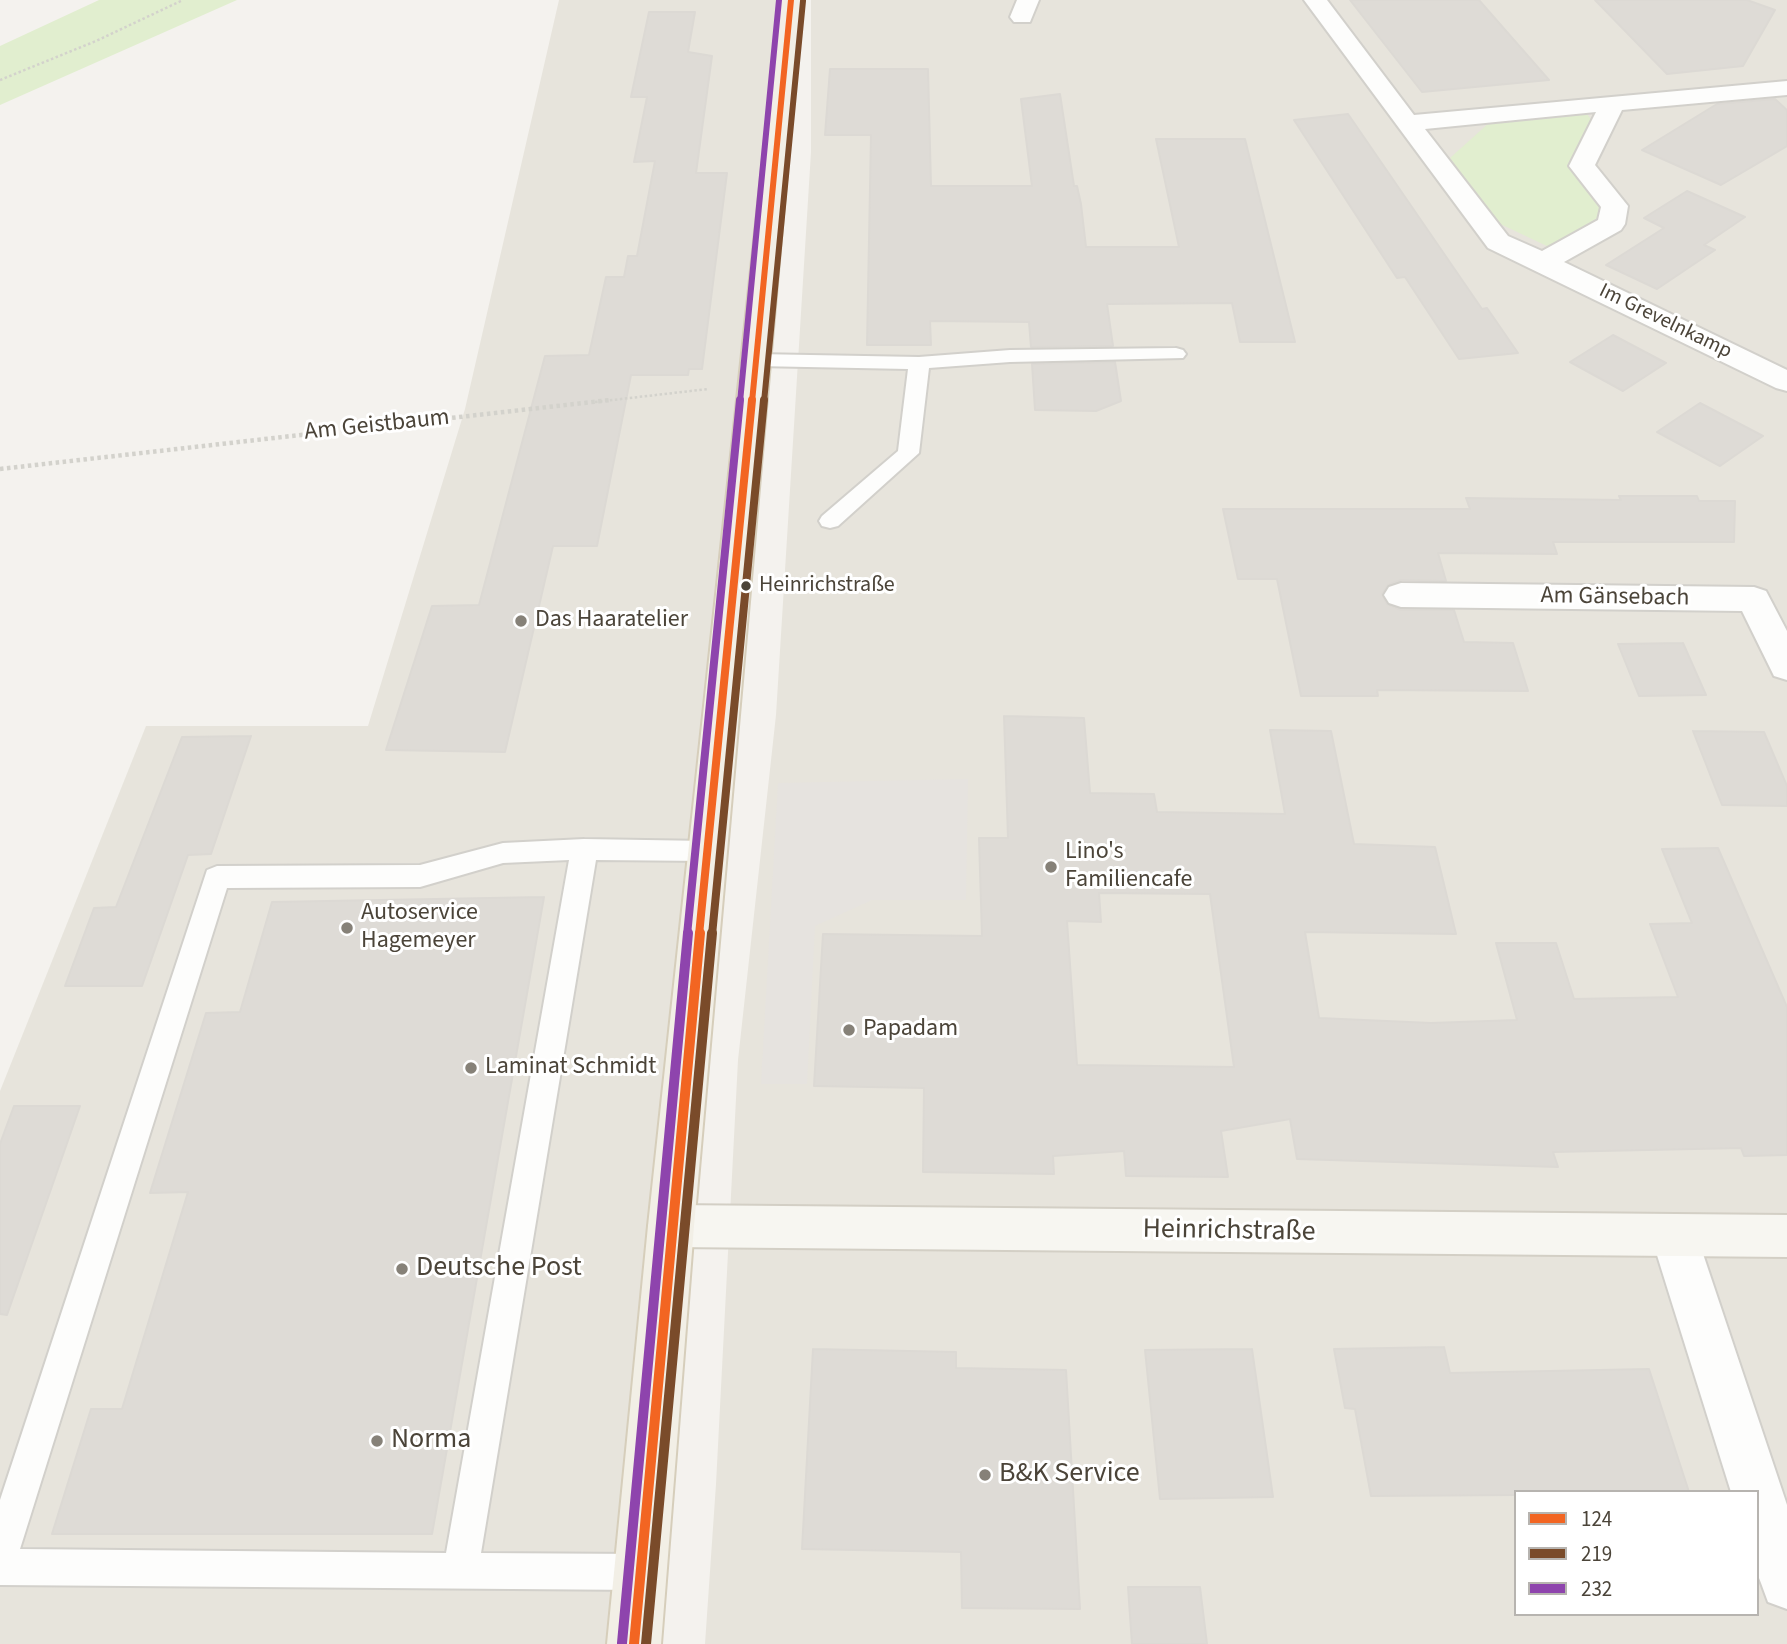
<!DOCTYPE html>
<meta charset="utf-8">
<style>
body{margin:0}
#map{position:relative;width:1787px;height:1644px;overflow:hidden;background:#f4f2ee;font-family:"Source Sans 3",sans-serif}
canvas{display:block}
.legend{position:absolute;left:1514px;top:1490px;width:245px;height:126px;box-sizing:border-box;background:#fff;border:2px solid #b7b4b0;margin:0;padding:9px 12px;list-style:none;font-size:21px;color:#4b4439}
.legend li{display:flex;align-items:center;gap:14px;height:35px}
.legend b{width:35px;border:2px solid #b7b4b0}
</style>
<div id="map">
<canvas width="1787" height="1644"></canvas>
<ul class="legend">
<li><b style="height:9px;background:#f26522"></b>124</li>
<li><b style="height:9px;background:#7a4b2a"></b>219</li>
<li><b style="height:9px;background:#8e44ad"></b>232</li>
</ul>
</div>
<script>
const ctx = document.querySelector('canvas').getContext('2d');
ctx.lineJoin = 'round';
function fill(path, color) {
  ctx.fillStyle = color;
  ctx.fill(path, 'evenodd');
}
function shape(rows) {
  const path = new Path2D();
  for (const r of rows) {
    path.moveTo(r[0], r[1]);
    for (let i = 2; i < r.length; i += 2) path.lineTo(r[i], r[i + 1]);
  }
  return path;
}
function trace(path, color, width, dash) {
  ctx.strokeStyle = color;
  ctx.lineWidth = width;
  ctx.lineCap = dash ? 'butt' : 'round';
  ctx.setLineDash(dash || []);
  ctx.stroke(path);
}
function drawText(font, color, halo, rows, align = 'center') {
  ctx.font = font + ' "Source Sans 3",sans-serif';
  ctx.lineWidth = 6;
  ctx.setLineDash([]);
  ctx.textBaseline = 'middle';
  ctx.strokeStyle = halo;
  ctx.fillStyle = color;
  for (const [text, x, y, turn = 0] of rows) {
    ctx.save();
    ctx.translate(x, y);
    ctx.rotate((+turn || 0) * Math.PI / 180);
    ctx.textAlign = isNaN(turn) ? turn : align;
    if (halo) ctx.strokeText(text, 0, 0);
    ctx.fillText(text, 0, 0);
    ctx.restore();
  }
}
fill(shape([
 [559,0,782,0,620,1644,0,1644,0,1091,146,726,368,726,465,409],
 [811,0,1787,0,1787,1644,705,1644,716,1484,738,1060,776,715,811,152],
 [1516,1492,1757,1492,1757,1614,1516,1614]
]), '#e7e4dc');
fill(shape([
 [99,0,237,0,0,105,0,46],
 [1586,113,1591,119,1569,165,1604,205,1599,217,1549,247,1496,222,1450,158,1490,122]
]), '#e1eecf');
fill(shape([
 [968,779,966,900,872,900,815,926,807,1084,761,1084,778,783]
]), '#e6e3df');
const building = shape([
 [1350,0,1479,0,1549,80,1422,92,1350,0],
 [1595,0,1747,0,1775,10,1743,66,1667,74,1595,0],
 [649,12,695,12,688,52,712,56,696,173,727,173,702,369,689,369,688,375,631,375,597,546,553,546,505,752,386,750,432,606,479,605,545,356,589,355,606,277,624,277,628,256,637,256,655,161,634,162,647,97,631,97,649,12],
 [830,69,928,69,931,186,1032,186,1021,99,1060,94,1074,186,1077,186,1081,204,1086,247,1179,247,1156,139,1245,139,1295,342,1240,342,1232,303,1107,304,1113,346,1031,347,1029,322,930,321,931,345,867,345,871,135,825,135,830,69],
 [1775,99,1787,110,1787,146,1721,185,1642,150,1717,104,1775,99],
 [1348,114,1482,309,1487,308,1518,353,1459,359,1405,277,1397,278,1294,120,1348,114],
 [1687,191,1745,217,1704,245,1715,250,1657,289,1606,265,1664,228,1644,218,1687,191],
 [1613,335,1666,363,1623,391,1570,362,1613,335],
 [1115,362,1121,401,1096,411,1035,410,1032,364,1115,362],
 [1700,403,1763,436,1720,466,1657,432,1700,403],
 [1619,496,1697,496,1699,501,1735,501,1734,542,1553,542,1557,554,1438,553,1446,581,1401,580,1388,585,1382,594,1387,604,1401,610,1454,610,1464,642,1513,643,1528,691,1377,690,1378,696,1301,696,1277,579,1238,579,1223,509,1470,509,1466,498,1621,500,1619,496],
 [1683,643,1706,695,1639,696,1618,644,1683,643],
 [1004,716,1084,718,1090,793,1154,794,1157,812,1285,814,1270,730,1331,731,1354,844,1435,847,1456,934,1305,932,1319,1018,1431,1023,1517,1020,1496,943,1556,943,1574,999,1678,997,1650,924,1692,923,1662,849,1718,848,1787,1007,1787,1155,1744,1156,1741,1148,1553,1152,1558,1167,1297,1159,1290,1119,1221,1131,1228,1177,1126,1176,1124,1151,1053,1156,1054,1174,923,1172,924,1088,814,1086,823,934,982,936,979,838,1008,838,1004,716],
 [1099,893,1210,894,1234,1067,1077,1065,1067,921,1101,922,1099,893],
 [1693,731,1764,732,1787,786,1787,806,1722,805,1693,731],
 [251,736,211,854,188,855,142,986,65,986,94,908,116,907,182,737,251,736],
 [544,897,432,1534,52,1534,91,1409,122,1409,188,1192,150,1193,206,1013,240,1012,272,902,544,897],
 [14,1106,80,1106,7,1315,0,1314,0,1144,14,1106],
 [1444,1347,1450,1373,1649,1369,1689,1492,1516,1492,1516,1495,1371,1496,1355,1409,1345,1408,1334,1349,1444,1347],
 [813,1349,956,1352,956,1368,1066,1370,1080,1609,962,1608,961,1552,802,1549,813,1349],
 [1252,1349,1273,1497,1160,1499,1145,1350,1252,1349],
 [1128,1587,1200,1587,1207,1644,1132,1644,1128,1587]
]);
fill(building, '#dedbd6');
trace(building, '#dcd9d4', 2);
const lane = shape([
 [1176,348,1183,350,1186,354,1183,358,1010,362,929,368,919,453,838,526,830,528,822,526,819,521,822,516,898,451,908,369,756,366,749,364,746,360,749,356,756,354,919,357,1010,350,1176,348],
 [584,839,708,841,717,844,721,851,717,858,708,861,596,860,481,1553,640,1554,653,1559,658,1572,653,1585,640,1590,0,1585,0,1500,207,870,217,866,420,865,503,843,584,839],
 [569,860,446,1553,20,1549,227,888,420,887,503,863,569,860]
]);
const street = shape([
 [1017,0,1039,0,1030,22,1014,22,1010,17,1017,0],
 [1304,0,1327,0,1414,115,1787,81,1787,95,1622,110,1595,165,1628,206,1625,224,1621,230,1564,262,1787,370,1787,391,1776,388,1488,248,1304,0],
 [1596,112,1569,166,1601,207,1598,220,1542,251,1508,236,1425,129,1596,112],
 [1401,583,1754,587,1766,591,1787,631,1787,680,1774,676,1742,611,1401,607,1389,603,1384,595,1389,587,1401,583],
 [1674,1215,1690,1221,1697,1236,1787,1505,1787,1609,1768,1602,1761,1583,1757,1573,1757,1492,1731,1492,1651,1236,1658,1221,1674,1215]
]);
const secondary = shape([
 [671,1205,1787,1215,1787,1257,671,1247,655,1241,648,1226,655,1211,671,1205]
]);
const primary = shape([
 [780,0,802,0,694,1226,661,1644,607,1644,648,1226,780,0]
]);
trace(lane, '#d2d0cb', 4);
trace(street, '#d2d0cb', 4);
trace(secondary, '#d3cfc5', 4);
trace(primary, '#d6cebb', 4);
trace(shape([
 [0,80,96,41,183,0],
 [595,402,708,389]
]), '#d3d2cc', 2.5, [2.5, 2.5]);
trace(shape([
 [0,469,610,400]
]), '#d3d2cc', 4.5, [3.5, 3.5]);
fill(lane, '#fdfdfc');
fill(street, '#fdfdfc');
fill(secondary, '#f7f6f1');
fill(primary, '#f2efe6');
trace(shape([
 [752,402,791,0]
]), '#f26522', 6);
trace(shape([
 [699,935,752,400]
]), '#f26522', 8);
trace(shape([
 [634,1644,700,933]
]), '#f26522', 10);
trace(shape([
 [764,402,803,1]
]), '#7a4b2a', 6);
trace(shape([
 [712,935,764,400]
]), '#7a4b2a', 8);
trace(shape([
 [646,1644,712,933]
]), '#7a4b2a', 10);
trace(shape([
 [740,402,779,0]
]), '#8e44ad', 6);
trace(shape([
 [687,935,740,400]
]), '#8e44ad', 8);
trace(shape([
 [622,1643,688,933]
]), '#8e44ad', 10);
for (const [x, y, r, color] of [
 [746,586,6,"#4b4439"],
 [521,621,7,"#868178"],
 [1051,867,7,"#868178"],
 [347,928,7,"#868178"],
 [849,1030,7,"#868178"],
 [471,1068,7,"#868178"],
 [402,1269,7,"#868178"],
 [377,1441,7,"#868178"],
 [985,1475,7,"#868178"]
]) {
  const dot = new Path2D();
  dot.arc(x, y, r, 0, 2 * Math.PI);
  ctx.fillStyle = color;
  ctx.fill(dot);
  trace(dot, '#fff', 2.5);
}
drawText('21px', '#4b4439', '#fff', [
 ["Im Grevelnkamp",1665,322,26]
]);
drawText('22px', '#4b4439', '#fff', [
 ["Heinrichstraße",759,586]
], 'left');
drawText('24px', '#4b4439', '#fff', [
 ["Am Geistbaum",377,426,-6],
 ["Am Gänsebach",1615,598,1]
]);
drawText('24px', '#4b4439', '#fff', [
 ["Das Haaratelier",535,621],
 ["Lino's",1065,853],
 ["Familiencafe",1065,881],
 ["Autoservice",361,914],
 ["Hagemeyer",361,942],
 ["Papadam",863,1030],
 ["Laminat Schmidt",485,1068]
], 'left');
drawText('28px', '#4b4439', '#fff', [
 ["Heinrichstraße",1229,1232,1]
]);
drawText('28px', '#4b4439', '#fff', [
 ["Deutsche Post",416,1269],
 ["Norma",391,1441],
 ["B&K Service",999,1475]
], 'left');
</script>
